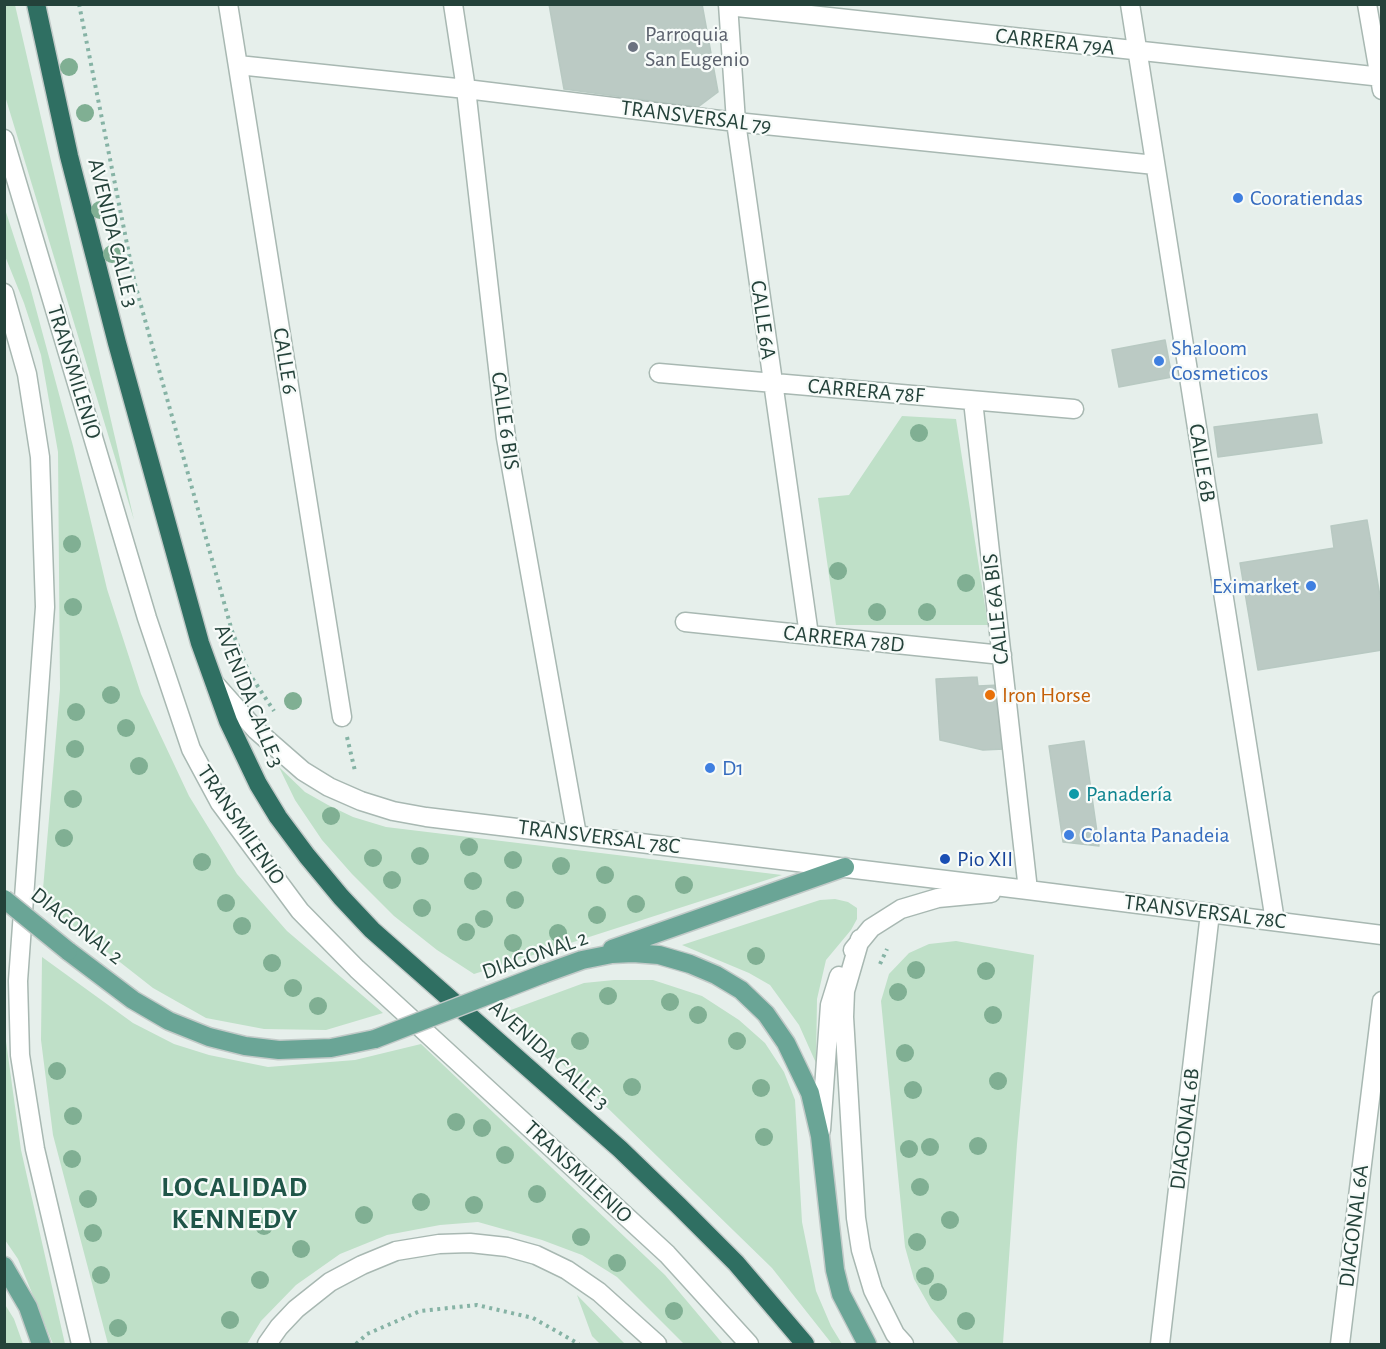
<!DOCTYPE html>
<meta charset="utf-8">
<style>
body{margin:0}
#map{position:relative;width:1386px;height:1349px;overflow:hidden;background:#e6efeb;font-family:"Alegreya Sans",sans-serif}
canvas{display:block}
.frame{position:absolute;inset:0;border:6px solid #24423a;pointer-events:none}
</style>
<div id="map">
<canvas width="1386" height="1349"></canvas>
<div class="frame"></div>
</div>
<script>
const ctx = document.querySelector('canvas').getContext('2d');
ctx.lineJoin = 'round';
function fill(path, color) {
  ctx.fillStyle = color;
  ctx.fill(path, 'evenodd');
}
function shape(rows) {
  const path = new Path2D();
  for (const r of rows) {
    path.moveTo(r[0], r[1]);
    for (let i = 2; i < r.length; i += 2) path.lineTo(r[i], r[i + 1]);
  }
  return path;
}
function trace(path, color, width, dash) {
  ctx.strokeStyle = color;
  ctx.lineWidth = width;
  ctx.lineCap = dash ? 'butt' : 'round';
  ctx.setLineDash(dash || []);
  ctx.stroke(path);
}
function drawText(font, color, halo, rows, align = 'center') {
  ctx.font = font + ' "Alegreya Sans",sans-serif';
  ctx.lineWidth = 4.5;
  ctx.setLineDash([]);
  ctx.textBaseline = 'middle';
  ctx.strokeStyle = halo;
  ctx.fillStyle = color;
  for (const [text, x, y, turn = 0] of rows) {
    ctx.save();
    ctx.translate(x, y);
    ctx.rotate((+turn || 0) * Math.PI / 180);
    ctx.textAlign = isNaN(turn) ? turn : align;
    if (halo) ctx.strokeText(text, 0, 0);
    ctx.fillText(text, 0, 0);
    ctx.restore();
  }
}
fill(shape([
 [4,5,15,5,134,520,5,96],
 [4,206,29,283,73,446,107,589,141,694,189,796,237,874,287,931,383,1013,326,1030,264,1029,206,1018,153,988,42,901,60,689,58,452,41,355,24,303,5,256],
 [902,416,956,419,988,625,836,625,818,498,849,495],
 [279,767,305,792,328,805,353,817,386,827,782,875,474,974,437,950,394,916,352,874,322,840,295,800],
 [835,899,848,902,857,908,857,919,851,930,826,960,817,999,816,1063,799,1025,770,985,749,973,682,945,820,900],
 [956,941,1034,955,1017,1144,1003,1343,1011,1344,959,1344,931,1309,914,1279,905,1247,881,1001,889,974,909,953,929,944],
 [42,957,133,1023,174,1044,209,1055,268,1067,355,1060,421,1044,665,1275,723,1344,684,1344,617,1277,582,1255,542,1240,478,1222,440,1225,387,1235,340,1254,296,1285,261,1321,247,1344,108,1344,53,1135,41,1040],
 [614,980,653,980,702,996,739,1020,765,1043,784,1072,795,1100,802,1222,816,1291,831,1326,842,1344,832,1344,772,1268,508,1011,584,983],
 [5,1034,21,1150,65,1344,53,1344,18,1259,5,1240],
 [577,1295,625,1344,600,1344,592,1336],
 [4,1303,14,1319,23,1344,5,1344]
]), '#bfe0c8');
const building = shape([
 [549,4,702,4,718,92,698,107,564,89,549,4],
 [1165,340,1172,377,1119,387,1112,350,1165,340],
 [1317,414,1322,443,1218,457,1214,427,1317,414],
 [1367,520,1382,608,1382,650,1258,670,1240,563,1334,548,1331,526,1367,520],
 [977,677,978,686,1000,685,1004,749,983,750,940,740,936,679,977,677],
 [1084,741,1099,846,1063,842,1049,746,1084,741]
]);
fill(building, '#bbcac4');
trace(building, '#b8c9c2', 1.5);
const minor = shape([
 [228,4,342,717],
 [453,4,466,89,506,438,577,835],
 [728,4,736,122,809,635],
 [1130,4,1275,921],
 [1367,4,1382,90],
 [728,6,1382,77],
 [238,65,466,89,736,122,1155,165],
 [4,139,147,618,191,749,220,803,300,911,357,969,667,1254,749,1344],
 [4,293,27,374,40,457,45,607,18,981,20,1055,35,1149,81,1344],
 [659,373,1074,409],
 [973,401,1028,890],
 [685,622,1002,655],
 [215,684,256,730,303,771,329,787,361,801,393,811,426,817,1028,890,1382,935],
 [860,939,845,991,844,1017,856,1218,861,1250,873,1290,895,1334,904,1344],
 [853,950,871,928,901,909,938,898,991,893],
 [821,1130,830,1005,839,976],
 [267,1344,279,1327,296,1309,330,1282,362,1265,396,1251,439,1244,470,1243,507,1247,536,1255,567,1270,599,1292,657,1344],
 [1160,1344,1210,913],
 [1340,1344,1382,1001]
]);
const major = shape([
 [612,949,845,867],
 [68,951,133,1000,169,1021,209,1037,245,1046,279,1050,331,1048,375,1039],
 [543,974,582,960,612,954,633,953,659,955,690,964,716,975,741,990,766,1014,786,1043,810,1093,820,1136,835,1270,841,1294,867,1344],
 [4,1266,28,1307,41,1344]
]);
const highway = shape([
 [36,4,69,156,117,343,200,643,228,721,258,784,278,817,307,856,341,897,372,930,620,1149,679,1206,736,1263,805,1344]
]);
trace(minor, '#a8b8b2', 21);
trace(major, '#c2cac8', 21);
trace(highway, '#c2cac8', 21);
trace(shape([
 [79,4,135,284,232,631,249,673,274,711],
 [347,737,355,771],
 [880,964,887,949],
 [356,1344,367,1334,420,1311,477,1305,533,1318,579,1344]
]), '#86b3a5', 4, [3, 4.5]);
trace(minor, '#fff', 18);
trace(major, '#6aa596', 18);
trace(highway, '#2f6f62', 18);
const majorBridge = shape([
 [4,899,68,951],
 [375,1039,543,974]
]);
trace(majorBridge, '#c2cac8', 21, []);
trace(majorBridge, '#6aa596', 18);
ctx.fillStyle = '#80af93';
for (const [x, y] of [
 [69,67],
 [85,113],
 [100,210],
 [112,254],
 [919,433],
 [72,544],
 [838,571],
 [966,583],
 [73,607],
 [877,612],
 [927,612],
 [111,695],
 [293,701],
 [76,712],
 [126,728],
 [75,749],
 [139,766],
 [73,799],
 [331,816],
 [64,838],
 [469,847],
 [420,856],
 [373,858],
 [513,860],
 [202,862],
 [561,866],
 [605,875],
 [392,880],
 [473,881],
 [684,885],
 [515,900],
 [226,903],
 [636,904],
 [422,908],
 [597,915],
 [484,919],
 [242,926],
 [466,932],
 [558,933],
 [513,943],
 [756,956],
 [272,963],
 [916,970],
 [986,971],
 [293,988],
 [898,992],
 [608,996],
 [670,1002],
 [318,1006],
 [698,1015],
 [993,1015],
 [580,1041],
 [737,1041],
 [905,1053],
 [57,1071],
 [998,1081],
 [632,1087],
 [761,1088],
 [913,1090],
 [73,1116],
 [456,1122],
 [482,1128],
 [764,1137],
 [978,1146],
 [930,1147],
 [909,1149],
 [505,1155],
 [72,1159],
 [920,1187],
 [537,1194],
 [88,1199],
 [421,1202],
 [474,1205],
 [364,1215],
 [950,1220],
 [264,1226],
 [93,1233],
 [581,1237],
 [917,1242],
 [301,1249],
 [617,1263],
 [101,1275],
 [925,1276],
 [260,1280],
 [938,1292],
 [674,1311],
 [230,1320],
 [966,1321],
 [118,1328]
]) {
  ctx.beginPath();
  ctx.arc(x, y, 9, 0, 2 * Math.PI);
  ctx.fill();
}
for (const [x, y, r, color] of [
 [633,47,6,"#6b7280"],
 [1238,198,6,"#3f7fe0"],
 [1159,361,6,"#3f7fe0"],
 [1311,586,6,"#3f7fe0"],
 [990,695,6,"#e8710a"],
 [710,768,6,"#3f7fe0"],
 [1074,794,6,"#0f9aa8"],
 [1069,835,6,"#3f7fe0"],
 [945,859,6,"#1a4fb4"]
]) {
  const dot = new Path2D();
  dot.arc(x, y, r, 0, 2 * Math.PI);
  ctx.fillStyle = color;
  ctx.fill(dot);
  trace(dot, '#f7fbf9', 2);
}
drawText('22px', '#5b616d', '#f7fbf9', [
 ["Parroquia",645,34],
 ["San Eugenio",645,59]
], 'left');
drawText('22px', '#24423a', '#f7fbf9', [
 ["CARRERA 79A",1055,42,6],
 ["TRANSVERSAL 79",696,117,7],
 ["AVENIDA CALLE 3",113,233,76],
 ["CALLE 6A",763,320,82],
 ["CALLE 6",285,361,81],
 ["TRANSMILENIO",74,372,73],
 ["CARRERA 78F",866,391,5],
 ["CALLE 6 BIS",505,421,82],
 ["CALLE 6B",1202,463,81],
 ["CALLE 6A BIS",996,609,-96],
 ["CARRERA 78D",844,639,6],
 ["AVENIDA CALLE 3",249,696,68],
 ["TRANSMILENIO",241,825,56],
 ["TRANSVERSAL 78C",599,837,7],
 ["TRANSVERSAL 78C",1205,912,7],
 ["DIAGONAL 2",77,926,38],
 ["DIAGONAL 2",535,955,-19],
 ["AVENIDA CALLE 3",549,1055,42],
 ["DIAGONAL 6B",1185,1129,-83],
 ["TRANSMILENIO",578,1172,43],
 ["DIAGONAL 6A",1354,1226,-83]
]);
drawText('22px', '#366cbe', '#f7fbf9', [
 ["Cooratiendas",1250,198],
 ["Shaloom",1171,348],
 ["Cosmeticos",1171,373],
 ["Eximarket",1299,586,"right"],
 ["D1",722,768],
 ["Colanta Panadeia",1081,835]
], 'left');
drawText('22px', '#c56008', '#f7fbf9', [
 ["Iron Horse",1002,695]
], 'left');
drawText('22px', '#0d838f', '#f7fbf9', [
 ["Panadería",1086,794]
], 'left');
drawText('22px', '#164399', '#f7fbf9', [
 ["Pio XII",957,859]
], 'left');
ctx.letterSpacing = '1.5px';
drawText('bold 28px', '#1f5548', '#f7fbf9', [
 ["LOCALIDAD",235,1188],
 ["KENNEDY",235,1220]
]);
ctx.letterSpacing = '0px';
</script>
